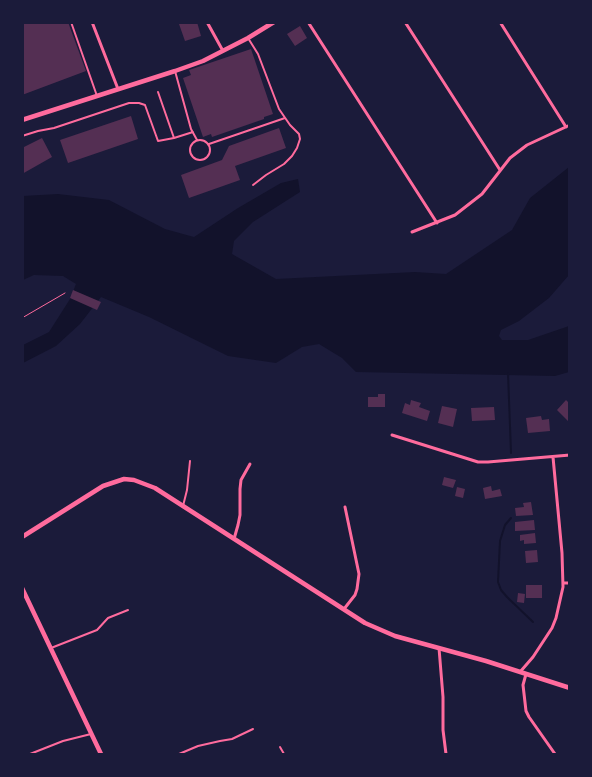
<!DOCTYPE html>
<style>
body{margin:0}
#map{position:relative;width:592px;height:777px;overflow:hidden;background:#1b1b3a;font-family:"Crimson Pro",serif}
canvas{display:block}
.frame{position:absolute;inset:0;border:24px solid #1b1b3a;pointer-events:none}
</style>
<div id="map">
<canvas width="592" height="777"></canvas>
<div class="frame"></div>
</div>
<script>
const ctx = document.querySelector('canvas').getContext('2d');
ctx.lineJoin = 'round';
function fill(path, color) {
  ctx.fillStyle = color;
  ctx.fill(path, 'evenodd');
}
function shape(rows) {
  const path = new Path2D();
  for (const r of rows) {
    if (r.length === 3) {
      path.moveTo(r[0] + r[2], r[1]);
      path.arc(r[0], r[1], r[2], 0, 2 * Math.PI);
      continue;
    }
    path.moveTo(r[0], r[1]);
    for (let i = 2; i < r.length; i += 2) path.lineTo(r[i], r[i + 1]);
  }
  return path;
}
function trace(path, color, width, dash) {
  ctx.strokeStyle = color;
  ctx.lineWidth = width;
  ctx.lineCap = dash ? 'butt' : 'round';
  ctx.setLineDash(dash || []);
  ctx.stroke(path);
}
fill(shape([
 [569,167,569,275,549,298,519,321,501,330,499,336,502,340,528,340,569,326,569,372,555,376,356,372,342,358,319,344,302,347,276,363,228,356,149,317,101,297,80,324,56,346,23,363,23,345,49,332,70,299,76,284,63,276,34,275,23,280,23,196,58,194,109,200,165,229,194,237,238,208,281,183,298,179,300,192,253,222,234,241,232,254,276,279,415,272,446,274,512,230,530,198]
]), '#12122b');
trace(shape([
 [508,373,511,453],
 [511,518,505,525,500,541,498,582,501,590,507,597,533,622]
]), '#12122b', 2);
fill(shape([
 [22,22,68,22,86,71,22,95],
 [184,22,197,22,201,36,185,41,179,24],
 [300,26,307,38,295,46,287,34],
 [251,49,273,114,264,117,264,119,212,137,211,134,203,137,183,78,191,75,189,70],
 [131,116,138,139,68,163,60,140],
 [279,128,286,148,235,166,240,180,189,198,181,175,222,160,229,146],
 [42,138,52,157,22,174,22,148],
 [73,290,101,302,97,310,70,298],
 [378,394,385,394,385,407,368,407,368,397,378,397],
 [411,400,421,403,419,407,430,411,427,421,402,413,405,403,410,405],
 [566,400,570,404,570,423,557,410],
 [442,406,457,409,453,427,438,423],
 [494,407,495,420,472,421,471,408],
 [541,416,542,420,549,419,550,431,528,433,526,418],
 [444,477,456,480,453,488,442,485],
 [491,486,492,491,500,489,502,496,485,499,483,488],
 [457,487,465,489,463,498,455,496],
 [531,502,533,515,516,516,515,508,524,507,523,503],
 [534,520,535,530,515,531,515,522],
 [535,533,536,543,524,544,524,540,520,541,520,535],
 [537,550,538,562,526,563,525,551],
 [526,585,542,585,542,598,526,598],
 [518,593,525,594,524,603,517,602]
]), '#542f53');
trace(shape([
 [22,318,65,293]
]), '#ff6b9d', 1);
trace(shape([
 [71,22,97,96],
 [248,38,258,54,279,109,290,125,299,134,300,139,297,148,292,156,284,164,266,175,253,185],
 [175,71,191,129,197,140],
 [158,92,174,138,193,132],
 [22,136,38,131,54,128,129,103,139,103,145,105,158,141,174,138],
 [200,150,10],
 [209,144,285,118],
 [183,506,187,490,190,461],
 [51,648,97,630,108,618,128,610],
 [280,747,284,754],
 [30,754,63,741,91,734],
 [179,754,198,746,220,741,232,739,253,729]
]), '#ff6b9d', 2);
trace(shape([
 [92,22,118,89],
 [207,22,223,51],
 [308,22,437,223],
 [405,22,500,170],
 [500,22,566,127],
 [412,232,455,215,482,194,510,158,527,145,570,125],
 [392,435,478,462,488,462,570,455],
 [234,539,238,525,240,515,240,489,241,480,250,464],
 [563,583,570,583],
 [344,609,355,595,357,589,359,574,345,507],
 [439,648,443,697,443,730,446,754],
 [520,672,533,657,552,628,556,618,563,587,562,553,553,457],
 [526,674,523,685,526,711,529,717,555,754]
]), '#ff6b9d', 3);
trace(shape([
 [22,120,175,71,203,61,248,38,274,22],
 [22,537,103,486,124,479,134,480,155,488,365,623,395,636,486,661,570,688],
 [22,588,101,754]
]), '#ff6b9d', 4.5);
</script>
